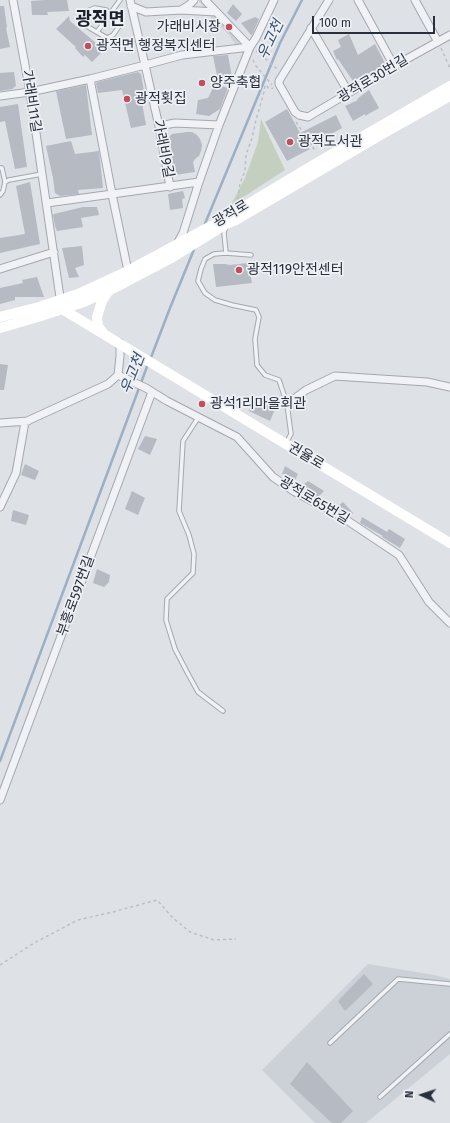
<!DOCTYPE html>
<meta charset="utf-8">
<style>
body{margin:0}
#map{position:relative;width:450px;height:1123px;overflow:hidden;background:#dee1e6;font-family:"Fira Sans",sans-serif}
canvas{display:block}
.north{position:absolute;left:402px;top:1075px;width:40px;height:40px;-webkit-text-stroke:3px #edf0f4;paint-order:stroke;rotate:273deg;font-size:11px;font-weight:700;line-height:16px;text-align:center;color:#292f3b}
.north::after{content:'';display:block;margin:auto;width:14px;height:18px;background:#292f3b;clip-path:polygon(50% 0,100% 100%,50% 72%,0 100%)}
.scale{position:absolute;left:312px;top:16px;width:123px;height:18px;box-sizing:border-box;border:2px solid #292f3b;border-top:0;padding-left:5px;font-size:12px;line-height:14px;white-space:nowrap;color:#292f3b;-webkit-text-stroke:3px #edf0f4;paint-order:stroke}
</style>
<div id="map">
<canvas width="450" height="1123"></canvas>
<div class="north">N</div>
<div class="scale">100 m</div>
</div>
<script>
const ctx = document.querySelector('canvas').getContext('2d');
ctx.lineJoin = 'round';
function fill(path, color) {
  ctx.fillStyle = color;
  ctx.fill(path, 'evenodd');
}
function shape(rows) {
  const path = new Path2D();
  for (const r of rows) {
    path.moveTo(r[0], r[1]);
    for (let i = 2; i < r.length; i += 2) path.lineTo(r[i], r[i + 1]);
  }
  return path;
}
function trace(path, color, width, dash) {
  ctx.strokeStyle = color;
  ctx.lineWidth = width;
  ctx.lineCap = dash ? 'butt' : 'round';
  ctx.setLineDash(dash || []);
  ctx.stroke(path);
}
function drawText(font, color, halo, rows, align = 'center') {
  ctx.font = font + ' "Fira Sans","Noto Sans KR",sans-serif';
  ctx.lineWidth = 3.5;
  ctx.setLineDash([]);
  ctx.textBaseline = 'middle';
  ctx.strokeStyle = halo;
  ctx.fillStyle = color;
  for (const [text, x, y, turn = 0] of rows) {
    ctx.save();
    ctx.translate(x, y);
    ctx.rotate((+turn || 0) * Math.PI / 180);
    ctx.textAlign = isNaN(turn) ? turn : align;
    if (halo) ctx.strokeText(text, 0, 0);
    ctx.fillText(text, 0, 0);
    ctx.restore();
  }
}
fill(shape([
 [198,0,210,0,247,38,254,43,248,55,240,52,230,36,212,18],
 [368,964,434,975,450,979,450,1054,366,1123,315,1123,262,1070]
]), '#ccd0d7');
fill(shape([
 [261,119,285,170,231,205,245,178,258,142]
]), '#c4cfc0');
trace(shape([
 [204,226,280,43,302,0],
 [150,360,170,308,195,247],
 [0,761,148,364]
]), '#9cafc3', 2.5);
fill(shape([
 [45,0,67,0,69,11,47,12,48,15,32,15,31,1],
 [233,4,242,14,236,21,227,13],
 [0,6,4,6,7,27,6,28,10,47,0,49],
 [69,16,70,21,104,50,92,62,85,55,83,57,75,48,76,47,56,29],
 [255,17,259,19,252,35,251,35,241,23],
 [349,34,358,55,375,44,386,65,353,81,338,59,337,60,333,51,341,47,338,40],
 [228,55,232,77,218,80,213,56],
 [14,72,16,86,12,89,0,91,0,73],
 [138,72,141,74,144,91,140,92,146,125,131,128,122,90,98,93,96,84,97,82],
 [215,84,228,88,220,109,209,116,196,114,198,100,208,98],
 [86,85,92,135,66,139,56,91],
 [369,90,379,108,365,116,365,114,353,121,345,106,358,100,357,99],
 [18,104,27,167,15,169,5,121,0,122,0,107],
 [287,109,300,133,336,115,342,128,308,147,310,149,287,161,265,122],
 [187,132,192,132,197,135,200,139,202,145,201,151,199,156,195,159,193,162,195,172,175,175,169,137,172,134],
 [71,141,75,154,99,151,103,188,78,190,79,194,60,196,55,193,53,178,46,146],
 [30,182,40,244,0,253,0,238,25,234,16,186],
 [183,191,185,198,182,199,183,208,170,210,168,194],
 [83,207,97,207,99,215,81,218,83,227,57,231,55,226,53,215,54,214],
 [82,246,84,265,75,268,79,277,69,278,62,248],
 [248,263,252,283,216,287,213,264,225,264,230,265],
 [37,277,44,297,15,297,15,300,0,304,0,288,23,283,22,280],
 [0,364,8,365,4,390,0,390],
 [253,399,275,409,270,421,249,411],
 [145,436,157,439,150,455,138,449],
 [25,464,39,471,35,480,21,475],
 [285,466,298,474,295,480,282,474],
 [308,481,324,491,318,497,303,485],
 [132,491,145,498,138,515,125,509],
 [343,502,353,513,350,517,337,507],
 [13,510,29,515,26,525,11,521],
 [362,517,387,532,389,529,405,539,400,548,382,537,383,536,360,523],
 [97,569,110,575,109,582,104,587,93,583],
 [364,974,373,984,345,1011,338,1001],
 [307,1062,353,1111,341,1123,332,1123,290,1084]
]), '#b6bac2');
const lane = shape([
 [95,8,106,10,111,14,120,25,113,35,107,38,83,24,81,20,87,11,95,8],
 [97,32,120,0],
 [0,168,2,168,5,182,9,180,42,174],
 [0,195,3,191,5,182],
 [226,226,224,233,226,253,214,254,205,259,201,269,198,281,205,293,215,300,232,305,256,310,259,317,255,339,257,365,265,375,279,380,287,404,291,434,286,443],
 [226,253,251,255],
 [198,418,183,441,179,511,189,535,194,554,193,573,167,599,166,620,175,649,187,672,198,692,223,711],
 [330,1043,398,979,450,984],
 [380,1097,450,1034]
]);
const street = shape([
 [13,0,30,92,61,304],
 [130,0,159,126,170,187],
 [205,0,250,47],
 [329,0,279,81,279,84,295,112,299,115,308,117,394,66,450,35],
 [358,0,394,66],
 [415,0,438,42],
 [131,6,146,12,181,10,216,12],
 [181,10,189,5,194,0],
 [311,28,349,93],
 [90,79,112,194,128,271],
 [0,96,30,92,90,79,145,65,182,55,250,47],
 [159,126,175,123,219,125],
 [47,203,199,182,219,125,250,47,256,38,274,0],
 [177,244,183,233,199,182],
 [0,269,54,252],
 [118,375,146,388,167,401,237,437,273,477,295,492,339,515,399,555,429,602,450,623],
 [287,404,306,390,335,376,427,382,450,387],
 [0,423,28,421],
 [0,507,16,473,25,422,108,384,118,375,120,356,120,343],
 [0,800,152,392]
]);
trace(lane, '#a4a8af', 5.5);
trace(street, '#a4a8af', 9);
trace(shape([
 [441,48,450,68],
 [256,51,259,53,276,68,278,69],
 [253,60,256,66,272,85],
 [296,122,316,152],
 [238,199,240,183,245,171,246,155,252,138,256,120,264,92,265,85,267,86,269,89,273,88],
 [0,965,34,943,78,920,113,912,157,900,173,918,190,932,214,940,236,939]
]), '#bcbfc5', 1.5, [3, 3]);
trace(lane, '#f0f2f5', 3.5);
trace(street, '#f0f2f5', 7);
trace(shape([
 [62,309,450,543],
 [0,317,39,307,78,294,128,271,213,225,315,164,450,86],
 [0,328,41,316,84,302,116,287,173,257,226,224,236,220,384,133,450,96],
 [103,333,98,326,97,317,102,301,107,293,110,290]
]), '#fff', 10);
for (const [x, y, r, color] of [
 [229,27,4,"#c14d5e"],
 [88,46,4,"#c14d5e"],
 [202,83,4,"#c14d5e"],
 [127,99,4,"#c14d5e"],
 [290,142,4,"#c14d5e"],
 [239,270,4,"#c14d5e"],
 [202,404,4,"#c14d5e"]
]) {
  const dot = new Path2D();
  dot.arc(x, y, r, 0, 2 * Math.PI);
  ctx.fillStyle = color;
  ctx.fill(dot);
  trace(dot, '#edf0f4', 1.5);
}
drawText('14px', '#292f3b', '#edf0f4', [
 ["가래비시장",221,27,"right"],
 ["광적면 행정복지센터",96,46],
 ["양주축협",210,83],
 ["광적횟집",135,99],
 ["광적도서관",298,142],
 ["광적119안전센터",247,270],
 ["광석1리마을회관",210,404]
], 'left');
drawText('14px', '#292f3b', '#edf0f4', [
 ["광적로30번길",373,79,-31],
 ["가래비11길",31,101,81],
 ["가래비9길",163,149,79],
 ["광적로",231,214,-31],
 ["권율로",306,456,31],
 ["광적로65번길",314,501,31],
 ["부흥로597번길",76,596,-70]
]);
drawText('italic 15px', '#374e6b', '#edf0f4', [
 ["우고천",271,40,-65],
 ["우고천",133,374,-69]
]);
drawText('bold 18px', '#1b212c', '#edf0f4', [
 ["광적면",100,20]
]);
</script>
